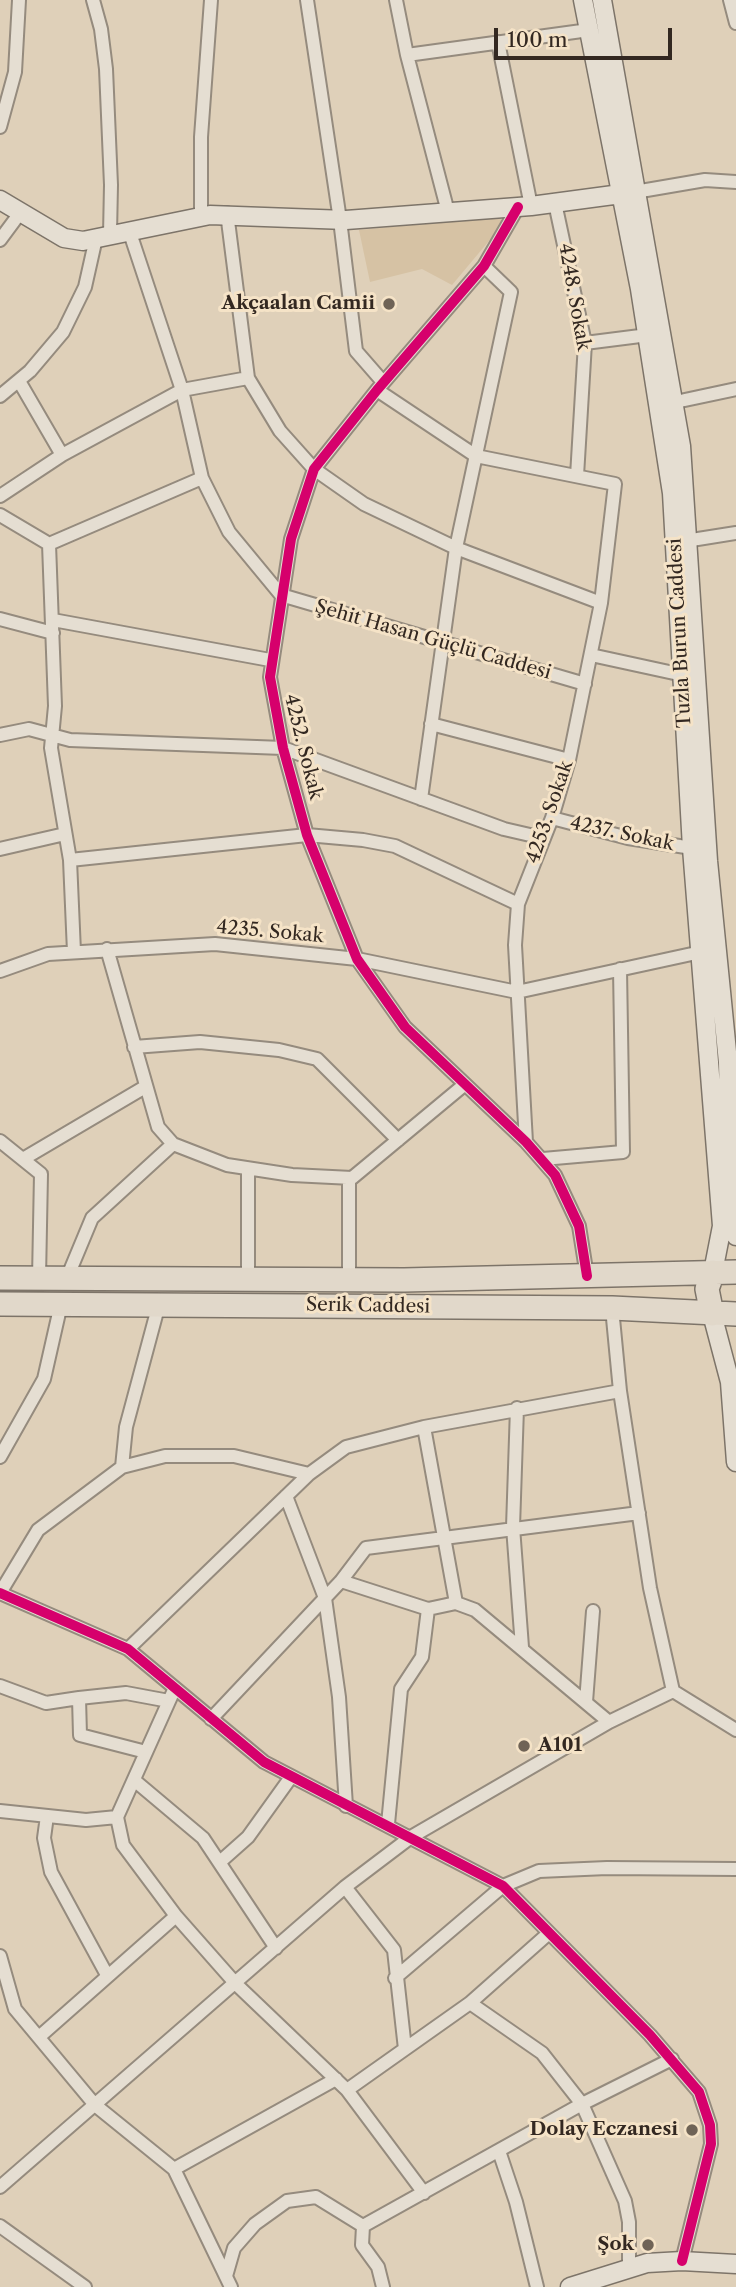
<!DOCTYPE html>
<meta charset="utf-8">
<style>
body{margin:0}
#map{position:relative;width:736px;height:2287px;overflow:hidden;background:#dfd0b9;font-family:"Libre Caslon Text",serif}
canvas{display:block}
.scale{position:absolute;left:494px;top:28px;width:178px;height:32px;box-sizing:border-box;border:4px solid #332821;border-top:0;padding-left:9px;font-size:21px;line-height:24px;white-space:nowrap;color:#332821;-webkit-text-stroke:5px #f5e3c7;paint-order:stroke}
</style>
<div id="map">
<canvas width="736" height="2287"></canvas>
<div class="scale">100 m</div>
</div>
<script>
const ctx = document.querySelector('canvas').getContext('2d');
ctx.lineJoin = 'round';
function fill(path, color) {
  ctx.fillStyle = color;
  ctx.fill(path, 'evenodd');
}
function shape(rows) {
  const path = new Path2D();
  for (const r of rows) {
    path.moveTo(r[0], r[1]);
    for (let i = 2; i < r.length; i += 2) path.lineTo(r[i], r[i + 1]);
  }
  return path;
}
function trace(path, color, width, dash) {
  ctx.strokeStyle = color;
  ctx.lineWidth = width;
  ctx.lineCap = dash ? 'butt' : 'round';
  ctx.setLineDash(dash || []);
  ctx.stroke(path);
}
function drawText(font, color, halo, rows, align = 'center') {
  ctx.font = font + ' "Libre Caslon Text",serif';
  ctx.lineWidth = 6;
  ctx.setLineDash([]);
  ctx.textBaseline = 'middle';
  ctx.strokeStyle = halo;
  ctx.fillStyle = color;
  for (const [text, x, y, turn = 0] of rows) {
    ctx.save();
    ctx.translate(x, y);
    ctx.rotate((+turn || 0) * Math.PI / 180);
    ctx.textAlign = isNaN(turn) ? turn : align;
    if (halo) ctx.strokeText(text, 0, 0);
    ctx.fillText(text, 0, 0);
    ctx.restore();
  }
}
fill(shape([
 [499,217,504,223,452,285,422,269,370,282,359,230]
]), '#d6c2a4');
const street = shape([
 [93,0,101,29,106,69,111,185,110,234],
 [307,0,340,220,356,351,383,382],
 [396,0,407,55,448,212],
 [730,0,736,23],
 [498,42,531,206],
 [407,55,589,30],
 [0,127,15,72,19,0],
 [629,193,705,180,736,182],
 [555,203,585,343,577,476],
 [518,207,484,266,377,390,314,469,291,539,270,677,283,748,307,835,357,959,405,1027,526,1142,555,1175,579,1226,587,1276],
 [227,213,248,378,280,431,314,469,364,504,456,548,601,603],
 [201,216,201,137,211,0],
 [129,230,182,390,202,478,229,532,281,595,585,684],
 [0,240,20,213],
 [585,343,648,335],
 [19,381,62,455],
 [377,390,476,456,615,484,601,603,569,760,552,818,518,904,515,945,526,1142],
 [0,396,30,371,63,332,85,287,96,238],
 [666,404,736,389],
 [0,496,62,455,182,390,248,378],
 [0,515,49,544,55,706,51,748,70,860,74,952],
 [679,542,736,533],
 [49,544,202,478],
 [0,619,53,633],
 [53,620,270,660],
 [591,655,683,675],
 [431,724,569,760],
 [0,735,29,729,70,740,283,748,504,829,543,838],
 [421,799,456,548,511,292,484,266],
 [552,818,628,838,692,848],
 [0,849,65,834],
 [70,860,307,835,363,840,395,846,518,904],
 [107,949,158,1127,173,1144,227,1165,292,1175,352,1178,464,1085],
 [0,971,48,954,215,944,357,959,517,992,701,952],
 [134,1047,200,1042,279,1050,317,1059,398,1140],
 [0,1141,41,1174,39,1278],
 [23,1159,145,1087],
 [543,1159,623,1152,620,969],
 [248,1169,248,1280],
 [349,1178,349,1279],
 [67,1278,92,1218,173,1144],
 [612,1308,620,1391,650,1588,673,1691],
 [517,1408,513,1527,522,1647],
 [424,1427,456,1603],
 [0,1457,44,1379,61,1304],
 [122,1467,126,1427,159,1304],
 [286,1496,325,1598,339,1697,346,1806],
 [341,1581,428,1609],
 [0,1593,128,1649,264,1762,503,1886,650,2035,699,2092,710,2125,711,2144,682,2261],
 [0,1593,38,1530,122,1467,165,1456,234,1456,309,1474],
 [128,1649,309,1474,346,1447,424,1427,620,1391],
 [0,1686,46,1703,79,1698,80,1735,146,1752],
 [174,1690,117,1817,123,1845,176,1916,236,1984,347,2090,424,2193],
 [79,1698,126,1693,169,1701],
 [586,1702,593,1611],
 [211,1719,341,1581,366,1548,639,1513],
 [134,1780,203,1838,276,1948],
 [0,1811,86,1820,117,1817],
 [47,1816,44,1838,51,1872,107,1975],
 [388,1824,401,1689,422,1657,428,1609,456,1603,475,1610,609,1722],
 [221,1861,248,1837,291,1777],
 [345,1887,394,1950,405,2049],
 [0,1956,15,2009,95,2105,174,2169,231,2287],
 [395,1978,503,1886,539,1871,607,1868,736,1869],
 [470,2003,542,2053,582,2104,625,2201,629,2222,629,2267],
 [39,2037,176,1916],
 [347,2090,470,2003,549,1933],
 [499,2151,516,2202,537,2287],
 [174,2169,336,2079],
 [0,2187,345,1887,411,1837,609,1722,673,1691,736,1730],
 [0,2226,85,2287],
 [226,2276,234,2248,255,2224,287,2201,316,2197,363,2226],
 [383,2287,378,2267,362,2245,363,2226,582,2104,672,2059]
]);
const secondary = shape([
 [583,0,640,289,672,493,692,848,722,1226,713,1272],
 [602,0,681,446,708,861,728,1062,731,1187,736,1236],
 [0,200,64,238,83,241,210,215,346,220,531,206,621,194],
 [712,1314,730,1382,736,1462],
 [570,2287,647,2263,682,2261,736,2264]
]);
const highway = shape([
 [0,1278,404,1280,736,1272],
 [0,1304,612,1308,736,1314],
 [712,1314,707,1289,713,1272]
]);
trace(street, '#958b7e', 16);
trace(secondary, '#7d7469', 21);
trace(highway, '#7d7469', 26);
trace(street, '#e5ded2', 12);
trace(secondary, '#e5ded2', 18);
trace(highway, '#e1d8ca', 23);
trace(shape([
 [518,207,484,266,377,390,314,469,291,539,270,677,283,748,307,835,357,959,405,1027,526,1142,555,1175,579,1226,587,1276],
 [0,1593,128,1649,264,1762,503,1886,650,2035,699,2092,710,2125,711,2144,682,2261]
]), '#d6006c', 10);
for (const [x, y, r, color] of [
 [389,304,7,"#6f6356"],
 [524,1746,7,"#6f6356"],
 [692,2130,7,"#6f6356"],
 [648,2245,7,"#6f6356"]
]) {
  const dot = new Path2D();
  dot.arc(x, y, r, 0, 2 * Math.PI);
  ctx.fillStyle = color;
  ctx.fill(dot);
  trace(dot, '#f5e3c7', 2.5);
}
drawText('19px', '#332821', '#f5e3c7', [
 ["4248. Sokak",574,297,80],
 ["Tuzla Burun Caddesi",680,633,-93],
 ["Şehit Hasan Güçlü Caddesi",433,640,16],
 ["4252. Sokak",303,747,76],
 ["4253. Sokak",550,812,-71],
 ["4237. Sokak",622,834,12],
 ["4235. Sokak",270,932,5],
 ["Serik Caddesi",368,1306,1]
]);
drawText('bold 19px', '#332821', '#f5e3c7', [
 ["Akçaalan Camii",375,304],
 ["A101",538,1746,"left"],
 ["Dolay Eczanesi",678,2130],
 ["Şok",634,2245]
], 'right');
</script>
